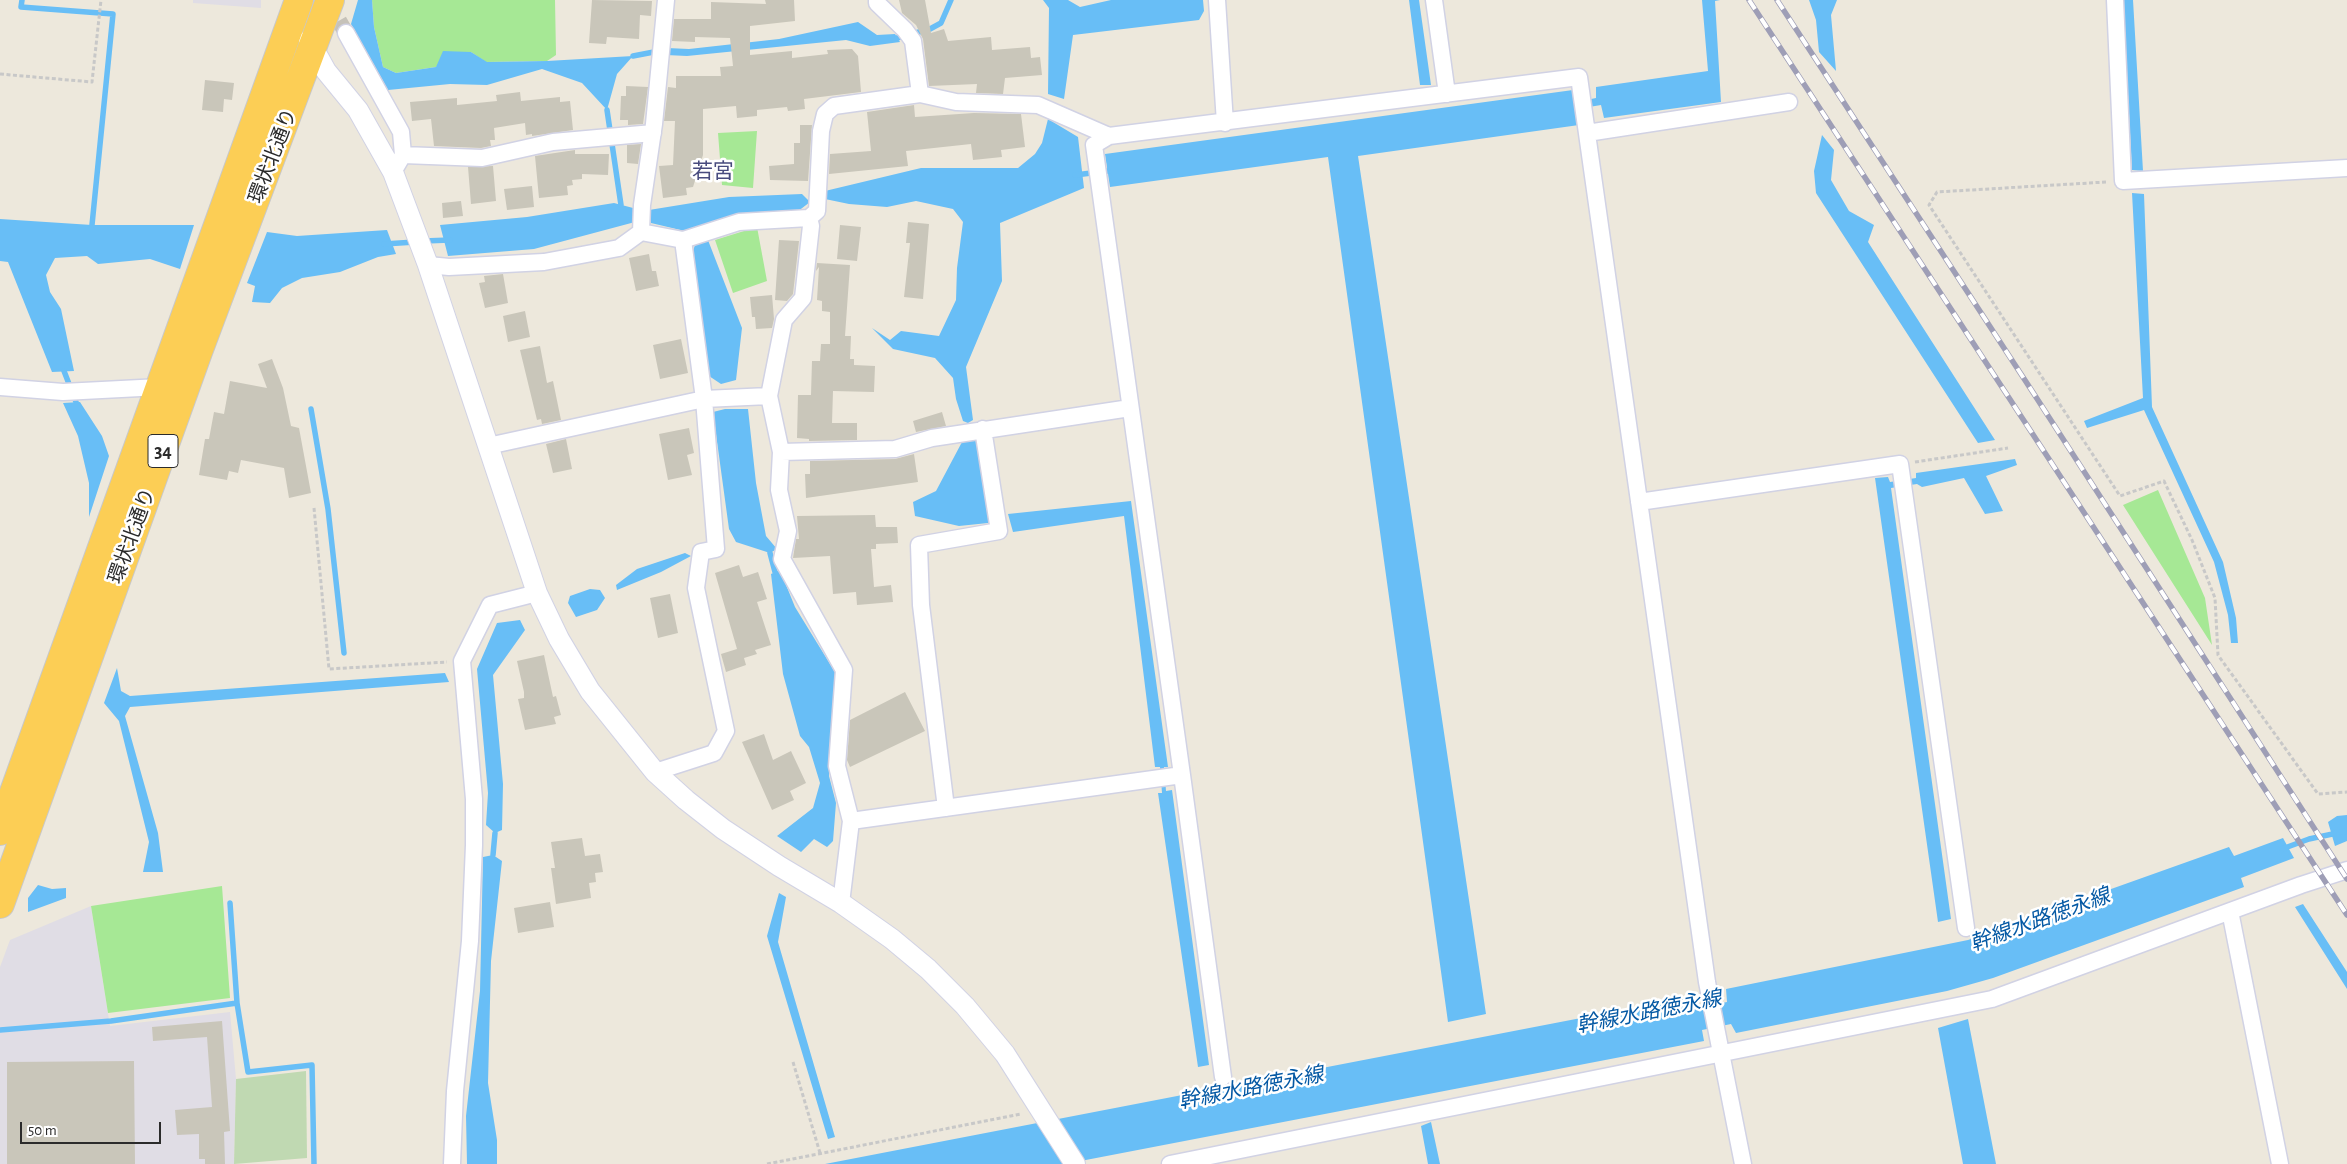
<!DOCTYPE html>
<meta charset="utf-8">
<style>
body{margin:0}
#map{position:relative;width:2347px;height:1164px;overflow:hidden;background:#ede8dc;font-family:"Alegreya Sans",sans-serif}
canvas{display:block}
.scale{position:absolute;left:20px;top:1122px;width:141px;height:22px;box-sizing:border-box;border:2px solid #2b2b2b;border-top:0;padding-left:6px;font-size:15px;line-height:18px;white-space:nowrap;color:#2b2b2b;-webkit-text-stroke:4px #fff;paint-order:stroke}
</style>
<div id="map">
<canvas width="2347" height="1164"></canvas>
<div class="scale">50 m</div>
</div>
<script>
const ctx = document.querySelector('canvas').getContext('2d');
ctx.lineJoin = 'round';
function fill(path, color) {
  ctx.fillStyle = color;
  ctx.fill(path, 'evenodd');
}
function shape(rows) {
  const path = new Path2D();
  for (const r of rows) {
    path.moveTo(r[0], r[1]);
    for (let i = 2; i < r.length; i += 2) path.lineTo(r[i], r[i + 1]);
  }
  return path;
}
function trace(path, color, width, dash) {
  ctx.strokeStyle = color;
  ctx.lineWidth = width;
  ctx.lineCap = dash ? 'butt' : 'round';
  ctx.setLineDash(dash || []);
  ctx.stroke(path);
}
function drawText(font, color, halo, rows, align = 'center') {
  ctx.font = font + ' "Alegreya Sans","Noto Sans JP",sans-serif';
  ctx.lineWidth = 5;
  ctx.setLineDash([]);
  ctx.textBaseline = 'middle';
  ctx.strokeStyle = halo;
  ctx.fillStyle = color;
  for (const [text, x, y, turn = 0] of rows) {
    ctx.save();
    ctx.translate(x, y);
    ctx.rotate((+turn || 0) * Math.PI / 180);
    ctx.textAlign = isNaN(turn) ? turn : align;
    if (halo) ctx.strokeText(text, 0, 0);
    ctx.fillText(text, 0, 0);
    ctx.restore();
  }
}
fill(shape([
 [193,0,261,0,261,8,193,3],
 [91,906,110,1026,230,1012,236,1079,234,1164,0,1164,0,967,10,940]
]), '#e0dde5');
fill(shape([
 [372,0,555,0,556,55,547,61,486,62,471,52,436,67,396,73,383,67,374,27],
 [757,131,753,188,722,185,718,133],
 [757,227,767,281,733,293,715,240],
 [2158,490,2205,598,2212,645,2123,505],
 [222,886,230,998,108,1013,91,906]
]), '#a6e895');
fill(shape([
 [306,1071,307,1158,234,1164,236,1079]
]), '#c0d9b2');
fill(shape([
 [358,0,372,0,374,27,383,67,396,73,436,67,443,51,471,52,487,62,547,61,633,56,617,74,607,110,582,83,542,69,487,85,450,84,388,90,351,24],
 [1043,0,1068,0,1080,7,1111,0,1203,0,1204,11,1199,20,1073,35,1064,99,1048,94,1049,8],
 [1409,0,1419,0,1431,85,1420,85],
 [1702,0,1720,0,1715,1,1721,102,1604,118,1601,105,1577,109,1579,125,1358,156,1486,1014,1448,1022,1328,157,1110,187,1105,154,1573,90,1576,102,1596,98,1596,87,1708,71],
 [1809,0,1837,0,1831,15,1836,71,1819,52,1816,20],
 [2123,0,2133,0,2143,171,2132,170],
 [858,22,877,35,895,34,900,42,870,46,846,40,687,56,666,55,667,48,689,49,779,39],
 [1048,119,1078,137,1084,188,1000,223,1002,281,966,367,973,420,968,423,963,421,956,399,953,378,935,358,893,349,872,328,890,340,901,331,939,336,956,300,957,268,963,222,953,209,916,201,887,207,849,204,825,199,825,191,921,168,1018,168,1035,154,1042,143],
 [1822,135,1834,150,1831,180,1849,211,1874,225,1868,242,1995,440,1978,443,1816,193,1814,171],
 [2132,193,2144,194,2152,407,2223,562,2236,618,2238,643,2231,643,2228,615,2214,562,2144,410,2087,428,2084,421,2143,398],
 [802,194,810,202,797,212,689,232,651,223,649,210,729,197],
 [614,203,637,209,635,222,534,249,448,256,440,225,527,217],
 [0,219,92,225,194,225,180,269,150,259,98,264,87,256,55,258,46,275,50,292,61,309,74,371,52,372,8,262,0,261],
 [387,230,396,254,378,257,340,272,302,278,282,288,270,303,252,302,255,286,247,283,267,232,297,236],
 [706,235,742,328,736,380,721,384,709,376,693,251,697,239],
 [80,402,102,436,109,456,89,517,89,483,78,436,63,403],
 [725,409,748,409,756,483,766,536,777,549,770,553,736,542,729,529,713,412],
 [970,440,980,442,990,519,988,523,959,526,915,516,913,502,936,491,962,442],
 [2015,459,2017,465,1986,476,2003,511,1985,514,1964,478,1922,487,1917,484,1891,488,1951,919,1938,922,1875,478,1888,477,1890,482,1916,478,1916,473],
 [1131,501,1168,767,1164,767,1166,791,1172,790,1209,1065,1198,1067,1158,793,1162,793,1160,767,1155,767,1124,516,1013,532,1008,514],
 [685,553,691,556,661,572,617,590,616,585,637,569],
 [780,570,795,607,838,677,831,727,829,776,836,803,833,841,827,847,814,839,801,852,777,836,813,808,820,783,809,747,800,736,783,674,771,574],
 [590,589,600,590,605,598,597,610,576,617,568,603,570,596],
 [520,620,525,630,493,675,503,784,502,830,495,833,486,825,488,793,477,669,497,623],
 [117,668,121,691,130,696,445,673,449,682,130,707,125,716,158,833,163,872,143,872,149,842,119,721,104,703],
 [2347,815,2347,841,2335,846,2328,822,2337,816],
 [2283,838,2294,858,2241,878,2244,887,1993,978,1947,991,1736,1033,1731,1024,1702,1030,1704,1041,1065,1164,825,1164,1695,996,1698,1008,1727,1002,1726,989,1968,940,2229,847,2234,856],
 [493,855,502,861,491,961,488,1083,497,1140,497,1164,467,1164,466,1116,480,991,483,857],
 [38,885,52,889,66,888,66,898,28,912,28,898],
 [779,893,786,897,778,942,835,1137,828,1139,767,936],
 [2303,904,2347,972,2347,989,2295,907],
 [1968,1019,1996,1164,1963,1164,1938,1028],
 [1431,1122,1440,1164,1428,1164,1421,1126]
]), '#68bef6');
trace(shape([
 [22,0,21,7,113,14,92,225],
 [897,38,930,29,941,23,951,0],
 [633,56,659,51],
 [607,110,621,205],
 [1075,175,1108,171],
 [424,241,450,240],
 [384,244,415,242],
 [64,371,76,402],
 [311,409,328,509,344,653],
 [770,553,775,572],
 [2282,849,2309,839,2347,831],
 [493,855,495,833],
 [230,903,237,1003],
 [0,1030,111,1021,237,1003,248,1072,312,1065,314,1164]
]), '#68bef6', 5.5);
fill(shape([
 [592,0,652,1,651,16,640,15,639,39,607,37,606,44,589,43],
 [765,0,794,0,795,21,750,26,750,55,792,51,792,58,828,54,827,50,852,49,858,56,861,92,804,99,805,109,788,111,787,107,757,110,757,116,737,118,736,106,703,109,703,155,693,187,686,188,687,195,663,198,659,166,673,165,675,121,664,121,668,87,676,88,676,76,721,76,720,67,733,66,730,38,695,37,695,42,672,41,674,19,711,19,711,2,766,4],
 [899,0,925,0,931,33,944,29,948,41,991,37,992,50,1030,47,1031,58,1040,57,1042,75,1005,78,1003,94,976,93,977,84,929,86,923,39,916,25,902,13],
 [205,80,234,83,232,100,224,99,223,112,202,110],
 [626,86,648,87,643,124,628,125,628,120,620,120,621,96,626,96],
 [520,92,521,101,560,97,560,102,570,101,573,130,532,136,532,134,526,135,525,123,494,128,495,140,490,140,491,146,481,148,434,146,431,119,412,121,410,102,457,98,457,105,497,101,496,95],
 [914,105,915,117,974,113,1021,114,1025,147,1001,150,1002,157,973,160,971,144,906,151,908,166,829,174,830,154,871,151,867,112],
 [800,125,812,125,808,181,770,180,769,166,794,164,794,143,800,143],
 [641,144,638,164,627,163,627,145],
 [575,150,575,154,609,154,608,175,582,174,582,179,572,180,573,185,567,186,568,195,539,198,535,156],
 [493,166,496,201,471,204,468,167],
 [532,186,534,207,507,210,504,189],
 [461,201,463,216,443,218,442,203],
 [908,222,929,224,923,299,904,297,910,243,906,243],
 [840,225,861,227,857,261,837,259],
 [779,240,799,241,793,294,787,301,775,300],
 [649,254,652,271,656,271,659,286,636,291,629,258],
 [817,263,850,265,845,336,851,336,850,359,854,359,854,365,875,366,874,392,833,391,832,423,857,423,857,440,809,441,809,439,797,438,798,395,811,395,812,361,820,361,821,344,830,344,830,312,822,311,822,301,817,300,819,267,816,271],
 [503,274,508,303,485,308,479,283,485,282,484,276],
 [772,295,774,319,772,328,756,329,755,317,752,317,750,297],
 [525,311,530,337,508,342,503,316],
 [681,339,688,373,660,379,653,345],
 [540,346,547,383,553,381,561,420,542,424,541,419,537,420,520,350],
 [272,359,283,388,291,426,299,428,311,493,289,498,284,468,241,460,238,473,229,471,227,480,199,475,205,439,209,439,214,412,224,414,230,381,267,388,258,364],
 [942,412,946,426,916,432,913,421],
 [689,428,694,453,687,455,692,475,668,480,659,434],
 [566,439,572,469,553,473,546,444],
 [914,454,918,482,806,498,805,474,810,474,810,461,895,459],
 [875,515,876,527,897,527,898,543,876,544,876,549,871,549,874,587,891,585,893,602,857,605,856,592,833,594,830,556,793,558,796,539,799,539,797,516],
 [739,565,743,577,758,572,767,599,757,602,771,645,755,650,757,654,744,658,746,665,726,672,721,654,737,649,715,573],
 [670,594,678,633,658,638,650,598],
 [544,655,553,697,556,696,561,715,554,717,556,724,525,730,518,699,524,698,524,692,517,661],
 [905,692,925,731,850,767,847,760,850,720],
 [764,734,773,760,791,751,806,783,790,791,794,800,772,810,742,742],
 [582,838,585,856,600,854,603,872,595,873,596,882,589,883,591,898,556,904,551,868,555,868,551,842],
 [550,902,554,927,518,933,514,908],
 [222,1021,230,1131,224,1132,225,1164,205,1164,205,1159,199,1159,199,1134,177,1135,175,1110,212,1107,207,1037,153,1041,152,1027],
 [134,1061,135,1164,7,1164,7,1062]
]), '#c9c6ba');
trace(shape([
 [327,0,346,33]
]), '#c6c2b9', 16, [16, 8]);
const minor = shape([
 [1217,0,1225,123],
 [1434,0,1447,94],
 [2115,0,2123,181,2347,168],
 [346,33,401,132,403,155],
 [920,94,956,102,1038,105,1109,136],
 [1587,133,1789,102],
 [393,172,403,155,482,158,553,142,653,133],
 [809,218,811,226,803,298,784,320,769,396,781,452,779,490,788,531,782,559,844,670,837,766,851,821],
 [641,232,642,205,654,124,666,0],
 [428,265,449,267,544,262,619,248,641,232,683,240],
 [0,387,63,392,160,387],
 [488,446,704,399,769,396],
 [781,452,895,449,932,438,1130,408],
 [1639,502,1900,464,1966,928],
 [655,772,714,753,726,731,696,588,701,552,716,549,704,399,683,240,739,222,809,218,817,211,821,131,825,114,834,106,920,94,913,41,905,30,877,3,877,0],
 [1182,775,1223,1077],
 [946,808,921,605,919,545,999,531,983,429],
 [841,903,851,821,1182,775,1094,145,1109,136,1579,77,1707,982,1743,1164],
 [2230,911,2280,1164],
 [452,1164,455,1091,470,941,474,845,474,799,462,661,490,605,537,593],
 [1170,1164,1992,999,2301,885,2347,870]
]);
const tertiary = shape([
 [309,40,326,71,358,110,393,172,428,265,537,593,559,639,590,691,655,772,686,800,723,829,779,866,841,903,892,939,928,969,965,1006,1005,1054,1075,1164]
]);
const trunk = shape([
 [0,831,299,0],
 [0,904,198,352,330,0]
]);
trace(minor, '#d1d2e4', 19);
trace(tertiary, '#d1d2e4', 22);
trace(trunk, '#c8c8c8', 30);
trace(shape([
 [0,74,92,82,101,0],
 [2106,182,1937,192,1929,205,2120,496,2164,481,2192,540,2215,598,2218,655,2318,794,2347,792],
 [1915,462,2008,448],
 [314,508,329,669,447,662],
 [793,1062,820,1153],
 [767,1164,1021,1114]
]), '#c8c8c8', 3, [4, 2.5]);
trace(minor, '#fff', 16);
trace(tertiary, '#fff', 20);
trace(trunk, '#fcce55', 28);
const rail = shape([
 [1749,0,2347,915],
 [1777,0,2034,394,2347,879]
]);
trace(rail, '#9e9eb6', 5.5);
trace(rail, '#fff', 4, [11]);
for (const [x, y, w] of [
 [163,451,30]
]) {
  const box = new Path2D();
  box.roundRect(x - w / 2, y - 16.5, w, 33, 4);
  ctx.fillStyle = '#fff';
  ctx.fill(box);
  trace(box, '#2b2b2b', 1);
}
drawText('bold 19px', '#2b2b2b', null, [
 ["34",163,451]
]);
drawText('20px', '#2b2b2b', '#fff', [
 ["環状北通り",273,156,-69],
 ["環状北通り",132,536,-70]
]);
drawText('21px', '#484b7e', '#fff', [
 ["若宮",713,172]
]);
drawText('italic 21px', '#0559a4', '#fff', [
 ["幹線水路徳永線",2040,920,-20],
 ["幹線水路徳永線",1649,1012,-11],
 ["幹線水路徳永線",1251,1088,-11]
]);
</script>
